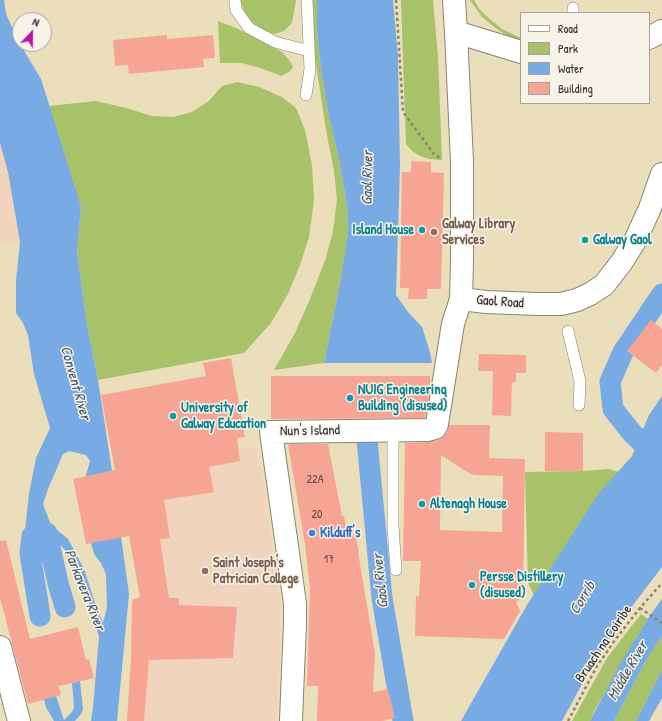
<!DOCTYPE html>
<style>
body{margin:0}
#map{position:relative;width:662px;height:721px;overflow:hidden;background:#ebdebb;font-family:"Patrick Hand",sans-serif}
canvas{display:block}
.legend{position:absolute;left:520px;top:12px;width:130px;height:92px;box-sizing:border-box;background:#f7f3e8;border:1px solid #a5a39c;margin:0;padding:5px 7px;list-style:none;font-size:12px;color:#2b2b2b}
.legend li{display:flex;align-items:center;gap:8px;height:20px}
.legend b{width:20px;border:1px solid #a5a39c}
.north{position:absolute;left:12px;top:12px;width:40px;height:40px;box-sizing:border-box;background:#f7f3e8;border:1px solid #a5a39c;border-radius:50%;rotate:22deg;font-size:11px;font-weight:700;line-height:16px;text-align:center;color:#2b2b2b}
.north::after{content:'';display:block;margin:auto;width:14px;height:18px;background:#b5179e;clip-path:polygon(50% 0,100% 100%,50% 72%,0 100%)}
</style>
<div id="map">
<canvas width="662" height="721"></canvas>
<ul class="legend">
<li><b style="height:5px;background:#fff"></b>Road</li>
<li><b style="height:11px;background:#a7c268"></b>Park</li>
<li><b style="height:11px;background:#78aae4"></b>Water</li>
<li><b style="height:11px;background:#f6a595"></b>Building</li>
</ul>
<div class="north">N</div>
</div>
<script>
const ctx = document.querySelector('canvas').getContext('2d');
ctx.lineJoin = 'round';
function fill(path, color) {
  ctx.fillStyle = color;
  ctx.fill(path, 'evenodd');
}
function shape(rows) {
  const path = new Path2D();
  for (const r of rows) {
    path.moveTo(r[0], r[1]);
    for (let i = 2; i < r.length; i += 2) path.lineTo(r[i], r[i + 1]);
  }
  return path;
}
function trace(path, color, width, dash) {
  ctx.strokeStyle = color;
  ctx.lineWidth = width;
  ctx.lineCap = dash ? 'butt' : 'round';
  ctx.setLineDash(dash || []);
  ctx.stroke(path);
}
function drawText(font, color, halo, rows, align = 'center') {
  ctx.font = font + ' "Patrick Hand",sans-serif';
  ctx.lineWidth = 3;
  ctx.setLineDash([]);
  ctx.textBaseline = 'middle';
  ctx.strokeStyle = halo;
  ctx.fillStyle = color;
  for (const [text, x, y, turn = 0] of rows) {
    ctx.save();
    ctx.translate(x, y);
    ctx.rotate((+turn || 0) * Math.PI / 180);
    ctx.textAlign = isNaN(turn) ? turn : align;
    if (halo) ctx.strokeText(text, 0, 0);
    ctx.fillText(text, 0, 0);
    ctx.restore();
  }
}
fill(shape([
 [0,143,8,172,20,242,0,246],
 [257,447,264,487,281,610,277,721,127,721,131,658,132,600,140,597,129,536,86,544,73,479,115,470,238,449]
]), '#f0d5bc');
fill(shape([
 [240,0,296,0,292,23,284,31,274,34,261,29,251,21,245,13],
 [313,0,317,0,317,30,321,70,329,117,339,159,347,205,348,232,341,278,324,363,274,370,295,333,310,299,326,258,333,231,337,200,334,171,326,130,315,58],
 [401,0,433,0,438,56,442,160,429,159,420,156,412,151,406,144],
 [470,0,474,0,480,10,491,20,502,29,521,38,521,41,504,34,493,26,482,17],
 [218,21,238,29,282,52,290,61,293,67,289,72,281,76,274,73,257,67,241,63,220,63],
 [237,82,259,87,282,97,296,108,305,130,312,165,314,200,309,237,300,265,288,294,271,323,244,353,98,380,87,325,77,252,81,206,49,106,96,101,126,108,152,116,173,117,192,112,209,101,222,86],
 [609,469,618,472,534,595,528,583,525,472,583,471],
 [641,614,648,619,636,638,595,710,590,721,572,721,607,658],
 [662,636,662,670,636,721,614,721,645,662]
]), '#a7c268');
fill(shape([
 [0,0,4,0,6,14,20,44,41,79,81,206,77,252,87,325,98,380,112,471,129,594,117,721,91,721,93,707,99,637,91,608,67,552,53,537,57,559,27,566,24,539,29,494,36,458,50,428,34,374,28,335,23,323,16,313,16,281,20,242,8,172,0,143],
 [69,451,86,455,90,461,87,472,83,483,90,539,94,554,101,563,106,574,107,607,103,623,96,606,84,569,68,539,51,525,43,504,48,489,63,454],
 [317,0,393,0,398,57,400,166,396,295,408,312,422,327,430,352,432,363,324,363,341,278,348,232,347,205,339,159,329,117,321,70,317,30],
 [662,396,662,567,614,630,588,673,562,721,461,721,527,605,599,493,632,456,649,415],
 [662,599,662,636,645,662,614,721,590,721,620,664,649,617],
 [662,670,662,698,649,721,636,721],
 [80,681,83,709,81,714,75,721,54,721,46,707,44,699,56,696,64,720,72,712,74,707,72,683]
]), '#78aae4');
trace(shape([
 [662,294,623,352,610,382,613,409,632,433,662,462],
 [367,440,382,598,403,721],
 [47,533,58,583,65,607],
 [32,536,30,553,40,616]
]), '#78aae4', 21);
fill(shape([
 [167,35,167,39,213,35,215,58,203,59,204,67,129,74,128,65,115,66,113,40],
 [411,161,431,162,431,172,444,173,441,289,427,289,427,299,408,299,409,288,400,288,402,172,411,172],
 [651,320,662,329,662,365,656,373,627,351],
 [479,354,526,355,526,373,516,373,516,382,512,382,511,416,492,415,493,371,478,371],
 [231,358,245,437,237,438,240,461,209,467,214,492,164,500,170,538,160,539,169,598,179,598,179,605,237,607,233,658,149,660,144,721,127,721,131,658,132,600,140,597,129,536,86,544,73,479,115,470,101,395,206,376,203,363],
 [271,376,430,376,430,391,425,418,271,419],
 [449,425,490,425,489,458,525,459,523,596,516,602,520,611,504,639,415,636,416,596,419,596,421,561,403,561,405,443,428,442,438,440,443,437,446,434],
 [441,455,467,472,474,475,503,476,502,532,440,530],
 [545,432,583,433,583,471,545,471],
 [288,444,328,444,342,516,344,516,348,536,355,534,359,552,358,552,375,653,373,692,388,689,395,718,383,721,317,721,318,686,307,686,310,589,305,544],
 [6,540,30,639,78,627,86,660,89,659,94,678,59,686,61,695,28,704,0,598,0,541]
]), '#f6a595');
const lane = shape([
 [235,0,236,10,249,28,275,42,309,51],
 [573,8,573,13],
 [306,95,310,69,307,0],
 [568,331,580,381,579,405],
 [393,430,393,527,396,570]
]);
const street = shape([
 [456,32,521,52],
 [649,38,662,31],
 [461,299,486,302,538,304,561,304,577,300,590,294,604,285,621,263,635,241,650,208,662,174],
 [291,721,292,695,295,624,295,604,292,582,271,432,428,430,435,428,437,424,453,324,461,299,462,262,462,162,456,32,454,0]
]);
const secondary = shape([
 [0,647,19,721]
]);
trace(lane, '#8b8473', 12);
trace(street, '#8b8473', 24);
trace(secondary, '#8b8473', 24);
trace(shape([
 [396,0,403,112,434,154,440,158],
 [640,608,662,623],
 [568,721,597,666,615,640,640,608,662,583]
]), '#8b8473', 2.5, [3, 3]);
trace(lane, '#fff', 11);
trace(street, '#fff', 22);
trace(secondary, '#fff', 22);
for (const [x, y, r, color] of [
 [422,230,4,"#0f9aa8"],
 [434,232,4,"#8d6e63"],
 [585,240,4,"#0f9aa8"],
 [350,398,4,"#0f9aa8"],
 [173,416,4,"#0f9aa8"],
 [422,504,4,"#0f9aa8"],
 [312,533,4,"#3f7fe0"],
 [205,571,4,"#8d6e63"],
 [472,585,4,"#0f9aa8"]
]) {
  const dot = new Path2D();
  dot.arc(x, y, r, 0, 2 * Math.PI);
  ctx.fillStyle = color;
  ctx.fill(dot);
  trace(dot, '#f7f3e8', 1.5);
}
drawText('12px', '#5e4a46', null, [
 ["22A",315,480],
 ["20",317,515],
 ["17",329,560]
]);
drawText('bold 14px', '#785e54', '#f7f3e8', [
 ["Galway Library",442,224],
 ["Services",442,240],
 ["Saint Joseph's",213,563],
 ["Patrician College",213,579]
], 'left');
drawText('bold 14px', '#0d838f', '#f7f3e8', [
 ["Island House",414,230,"right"],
 ["Galway Gaol",593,240],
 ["NUIG Engineering",358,390],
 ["Building (disused)",358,406],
 ["University of",181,408],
 ["Galway Education",181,424],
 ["Altenagh House",430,504],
 ["Persse Distillery",480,577],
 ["(disused)",480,593]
], 'left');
drawText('14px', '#2b2b2b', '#f7f3e8', [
 ["Gaol Road",500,302,4],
 ["Nun's Island",310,431,-1],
 ["Bruach na Coiribe",604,644,-56]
]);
drawText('bold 14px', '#366cbe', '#f7f3e8', [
 ["Kilduff's",320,533]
], 'left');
drawText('italic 15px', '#46576c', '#f7f3e8', [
 ["Gaol River",368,178,-89],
 ["Convent River",75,383,74],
 ["Gaol River",381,581,-96],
 ["Parkavera River",84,590,68],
 ["Corrib",583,598,-59],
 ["Middle River",628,671,-60]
]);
</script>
